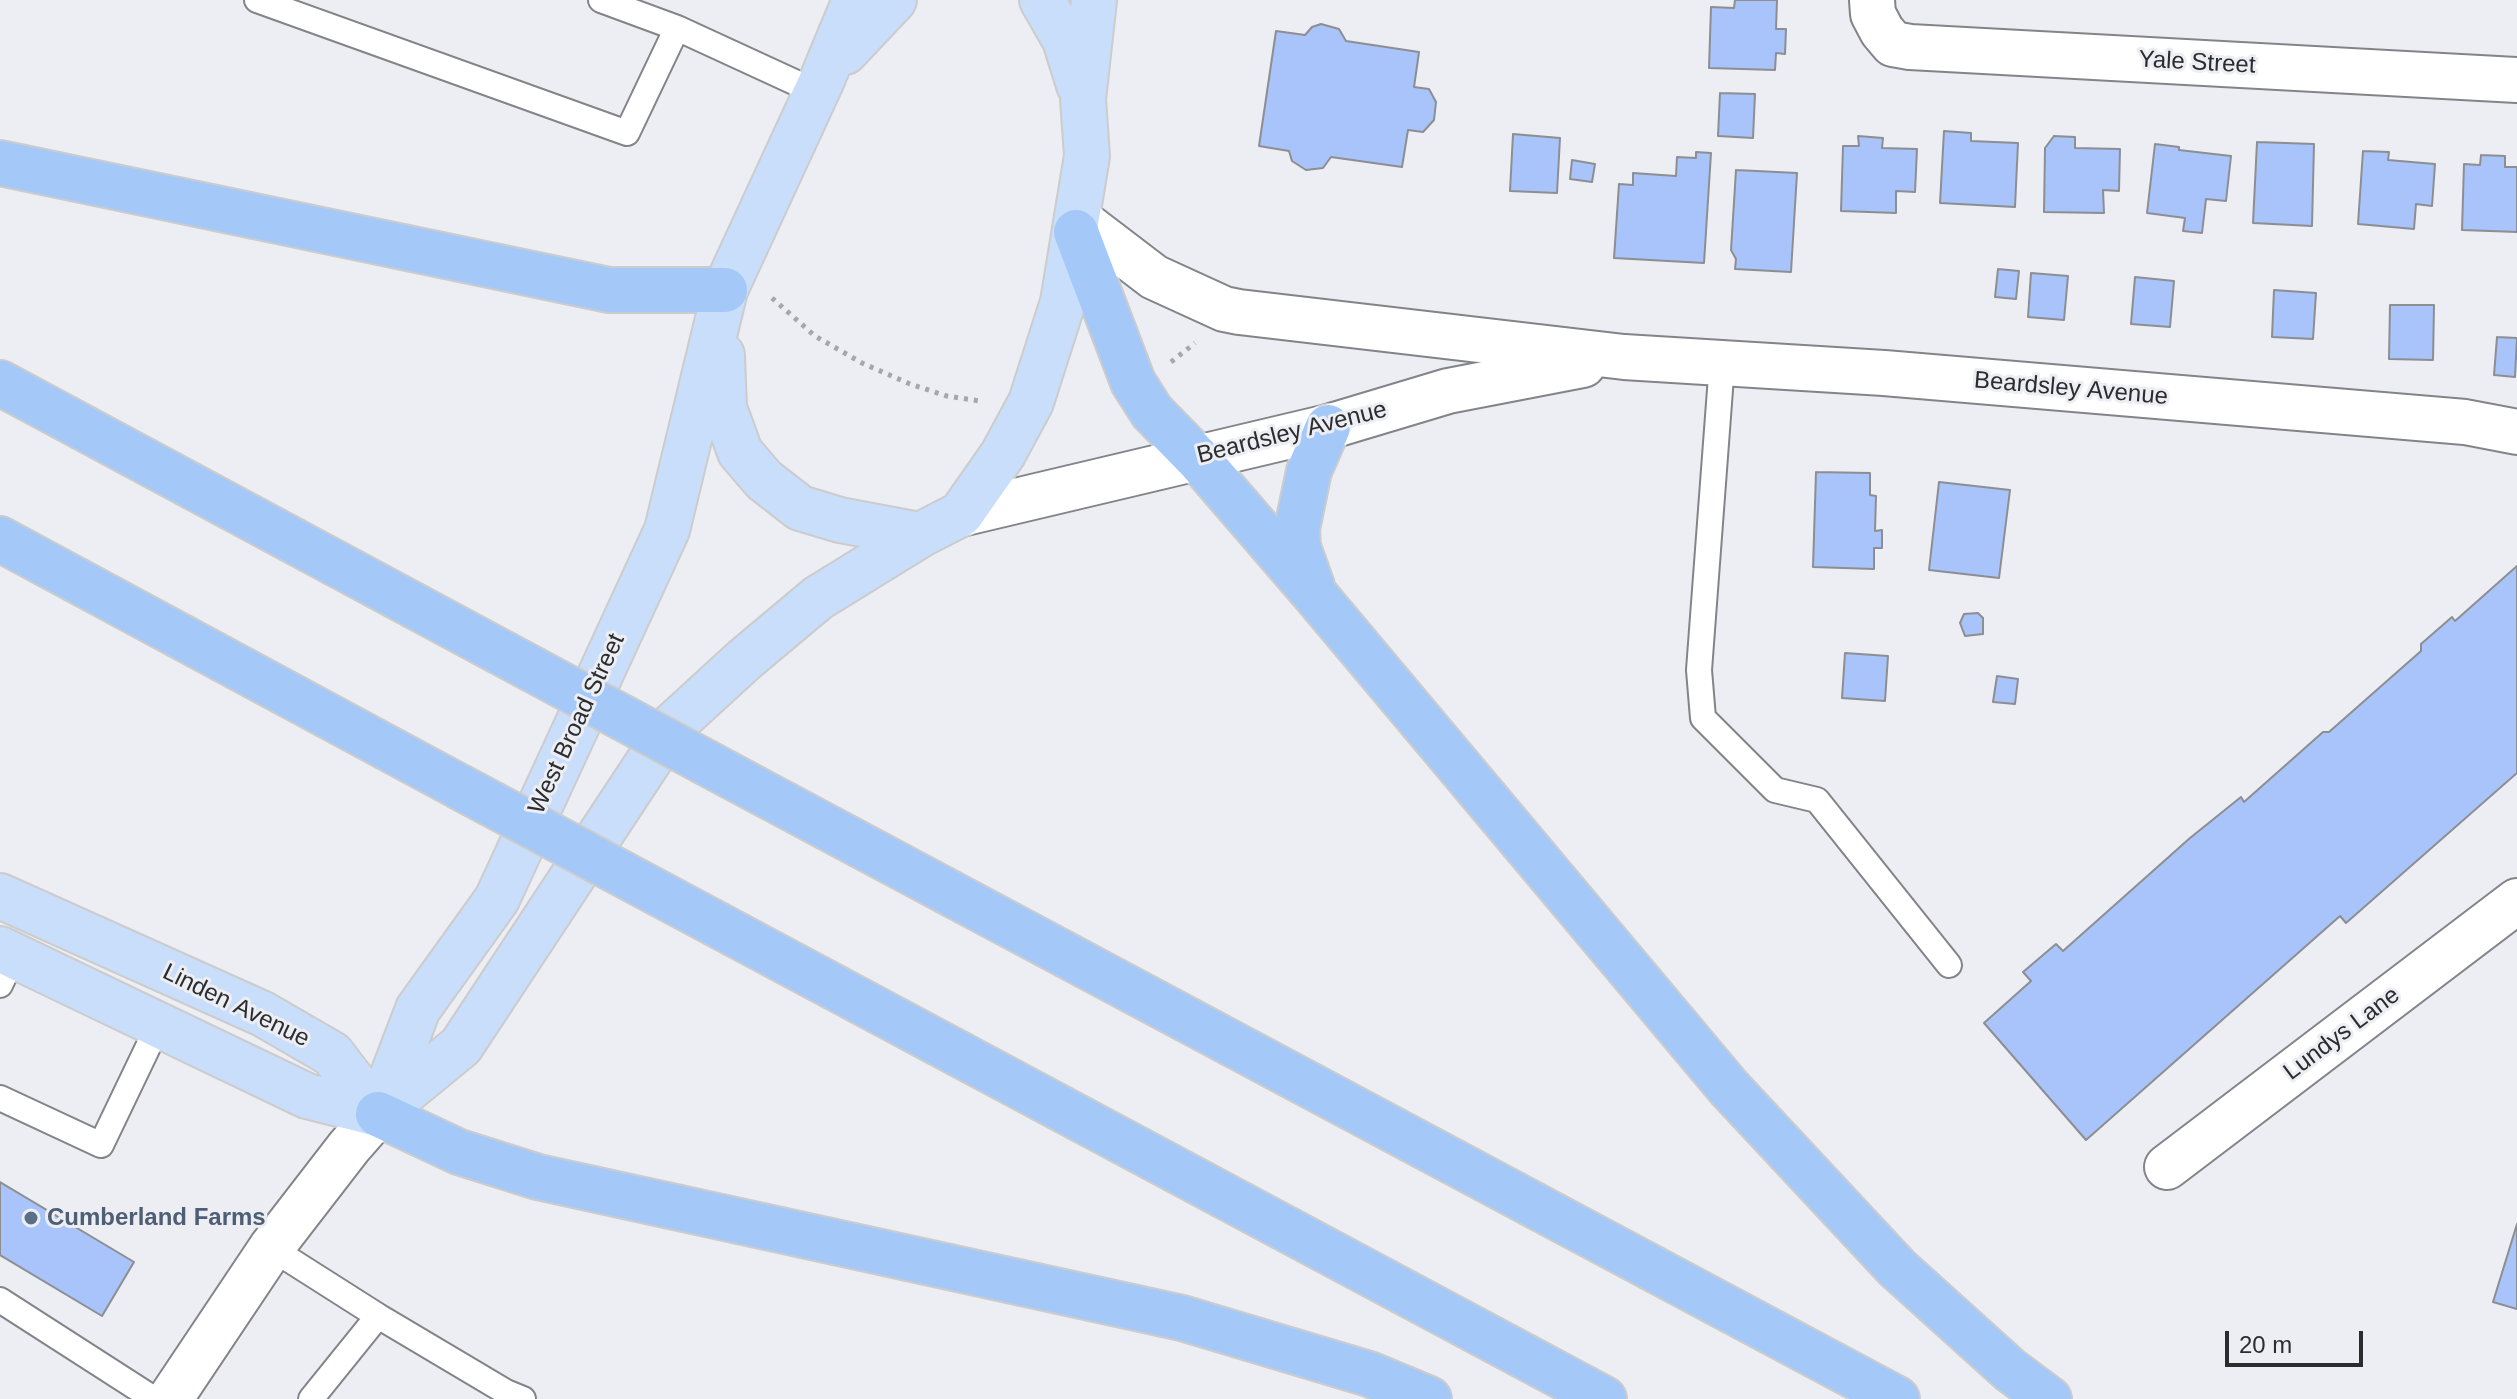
<!DOCTYPE html>
<style>
body{margin:0}
#map{position:relative;width:2517px;height:1399px;overflow:hidden;background:#eceef3;font-family:Helvetica,sans-serif}
canvas{display:block}
.scale{position:absolute;left:2225px;top:1331px;width:138px;height:36px;box-sizing:border-box;border:4px solid #2b2c2d;border-top:0;padding-left:10px;font-size:24px;line-height:28px;white-space:nowrap;color:#2b2c2d;-webkit-text-stroke:6px #eceef3;paint-order:stroke}
</style>
<div id="map">
<canvas width="2517" height="1399"></canvas>
<div class="scale">20 m</div>
</div>
<script>
const ctx = document.querySelector('canvas').getContext('2d');
ctx.lineJoin = 'round';
function fill(path, color) {
  ctx.fillStyle = color;
  ctx.fill(path, 'evenodd');
}
function shape(rows) {
  const path = new Path2D();
  for (const r of rows) {
    path.moveTo(r[0], r[1]);
    for (let i = 2; i < r.length; i += 2) path.lineTo(r[i], r[i + 1]);
  }
  return path;
}
function trace(path, color, width, dash) {
  ctx.strokeStyle = color;
  ctx.lineWidth = width;
  ctx.lineCap = dash ? 'butt' : 'round';
  ctx.setLineDash(dash || []);
  ctx.stroke(path);
}
function drawText(font, color, halo, rows, align = 'center') {
  ctx.font = font + ' Helvetica,sans-serif';
  ctx.lineWidth = 6;
  ctx.setLineDash([]);
  ctx.textBaseline = 'middle';
  ctx.strokeStyle = halo;
  ctx.fillStyle = color;
  for (const [text, x, y, turn = 0] of rows) {
    ctx.save();
    ctx.translate(x, y);
    ctx.rotate((+turn || 0) * Math.PI / 180);
    ctx.textAlign = isNaN(turn) ? turn : align;
    if (halo) ctx.strokeText(text, 0, 0);
    ctx.fillText(text, 0, 0);
    ctx.restore();
  }
}
const building = shape([
 [1735,0,1777,0,1776,29,1786,29,1785,54,1776,53,1775,70,1709,68,1711,7,1734,8,1735,0],
 [1321,24,1339,29,1346,41,1419,52,1414,87,1429,89,1436,102,1434,120,1423,132,1408,130,1402,167,1331,157,1323,168,1306,170,1292,161,1289,151,1259,146,1276,31,1305,35,1312,27,1321,24],
 [1720,93,1755,94,1753,138,1718,136,1720,93],
 [1944,131,1971,133,1971,141,2018,143,2015,207,1940,203,1944,131],
 [1513,134,1560,138,1557,193,1510,191,1513,134],
 [1858,136,1883,138,1882,148,1917,149,1915,192,1896,191,1896,213,1841,211,1843,146,1859,146,1858,136],
 [2054,136,2075,137,2075,148,2120,149,2119,191,2103,190,2104,213,2044,212,2045,148,2054,136],
 [2257,142,2314,144,2312,226,2253,223,2257,142],
 [2155,144,2179,147,2179,150,2231,156,2226,201,2206,199,2202,233,2183,231,2185,218,2147,213,2155,144],
 [2363,151,2389,152,2388,160,2435,164,2432,206,2416,204,2414,229,2358,224,2363,151],
 [1696,152,1711,153,1704,263,1614,258,1619,184,1633,185,1633,173,1676,176,1677,157,1696,158,1696,152],
 [2481,155,2505,156,2505,167,2517,167,2517,232,2462,230,2464,164,2480,165,2481,155],
 [1572,160,1595,164,1592,182,1570,179,1572,160],
 [1736,170,1797,173,1791,272,1735,269,1736,259,1731,250,1736,170],
 [1998,269,2019,271,2016,299,1995,297,1998,269],
 [2031,273,2068,276,2064,320,2028,317,2031,273],
 [2135,277,2174,281,2170,327,2131,324,2135,277],
 [2274,290,2316,293,2313,339,2272,337,2274,290],
 [2390,305,2434,305,2433,360,2389,359,2390,305],
 [2497,337,2517,338,2515,377,2494,375,2497,337],
 [1816,472,1870,473,1870,495,1876,496,1875,531,1882,530,1882,548,1874,548,1874,569,1813,567,1816,472],
 [1939,482,2010,490,1999,578,1929,570,1939,482],
 [2517,566,2517,773,2346,923,2340,916,2086,1140,1984,1023,2031,981,2023,972,2056,944,2063,951,2190,838,2241,797,2244,802,2323,732,2329,732,2421,651,2421,644,2452,617,2455,621,2517,566],
 [1978,613,1983,618,1983,634,1965,636,1960,623,1964,614,1978,613],
 [1845,653,1888,656,1885,701,1842,698,1845,653],
 [1997,676,2018,679,2015,704,1993,702,1997,676],
 [0,1182,134,1262,102,1316,0,1255,0,1182],
 [2517,1224,2517,1309,2493,1302,2517,1224]
]);
fill(building, '#a9c4fa');
trace(building, '#8c8e92', 2);
const service = shape([
 [257,0,627,133,677,28],
 [601,0,677,28,816,92],
 [1722,363,1699,670,1703,718,1775,790,1817,800,1949,965],
 [0,985,14,956],
 [0,1098,101,1145,159,1024],
 [271,1248,378,1316,506,1392,523,1399],
 [0,1300,154,1399],
 [311,1399,378,1316]
]);
const minor = shape([
 [1872,0,1873,14,1882,31,1893,44,1910,47,2517,80],
 [1078,219,1154,277,1224,309,1239,312,1624,357,1884,373,2465,422,2517,432],
 [961,514,1328,427,1448,391,1583,365],
 [2167,1167,2517,901]
]);
const secondary = shape([
 [170,1399,271,1248,349,1147,378,1114]
]);
const primary = shape([
 [1042,0,1065,40,1079,85],
 [845,52,894,0],
 [722,355,724,408,740,452,764,480,800,508,840,520,920,535],
 [0,896,263,1014,332,1054,378,1114],
 [0,949,307,1096,378,1114],
 [379,1111,418,1009,497,899,667,530,725,290,821,82,855,0],
 [378,1114,461,1046,672,726,744,660,818,598,920,535,961,514,1003,454,1031,402,1063,302,1087,156,1083,99,1094,0]
]);
const motorway = shape([
 [0,163,609,290,725,290],
 [1076,232,1133,382,1152,412,1197,458,1316,596,1729,1088,1897,1268,2010,1370,2049,1399],
 [0,383,532,669],
 [0,539,458,786],
 [1312,586,1298,547,1297,529,1309,471,1328,427],
 [731,776,1897,1399],
 [660,894,1604,1399],
 [378,1114,459,1152,538,1177,1182,1318,1369,1374,1429,1399]
]);
trace(service, '#828488', 28);
trace(minor, '#828488', 48);
trace(secondary, '#828488', 48);
trace(primary, '#cccccd', 48);
trace(motorway, '#cccccd', 48);
trace(shape([
 [772,298,815,336,862,363,910,384,947,396,980,401],
 [1171,362,1195,343]
]), '#a5a7aa', 5, [4, 6]);
trace(service, '#fff', 24);
trace(minor, '#fff', 44);
trace(secondary, '#fff', 44);
trace(primary, '#c8defb', 44);
trace(motorway, '#a4c8f8', 44);
const motorwayBridge = shape([
 [532,669,731,776],
 [458,786,660,894]
]);
trace(motorwayBridge, '#cccccd', 48, []);
trace(motorwayBridge, '#a4c8f8', 44);
for (const [x, y, r, color] of [
 [31,1218,8,"#5c6f8a"]
]) {
  const dot = new Path2D();
  dot.arc(x, y, r, 0, 2 * Math.PI);
  ctx.fillStyle = color;
  ctx.fill(dot);
  trace(dot, '#eceef3', 3);
}
drawText('24px', '#2b2c2d', '#eceef3', [
 ["Yale Street",2197,63,3],
 ["Beardsley Avenue",2071,389,5],
 ["Beardsley Avenue",1292,433,-14],
 ["West Broad Street",577,724,-65],
 ["Linden Avenue",236,1006,26],
 ["Lundys Lane",2342,1034,-37]
]);
drawText('bold 24px', '#4e5e75', '#eceef3', [
 ["Cumberland Farms",47,1218]
], 'left');
</script>
